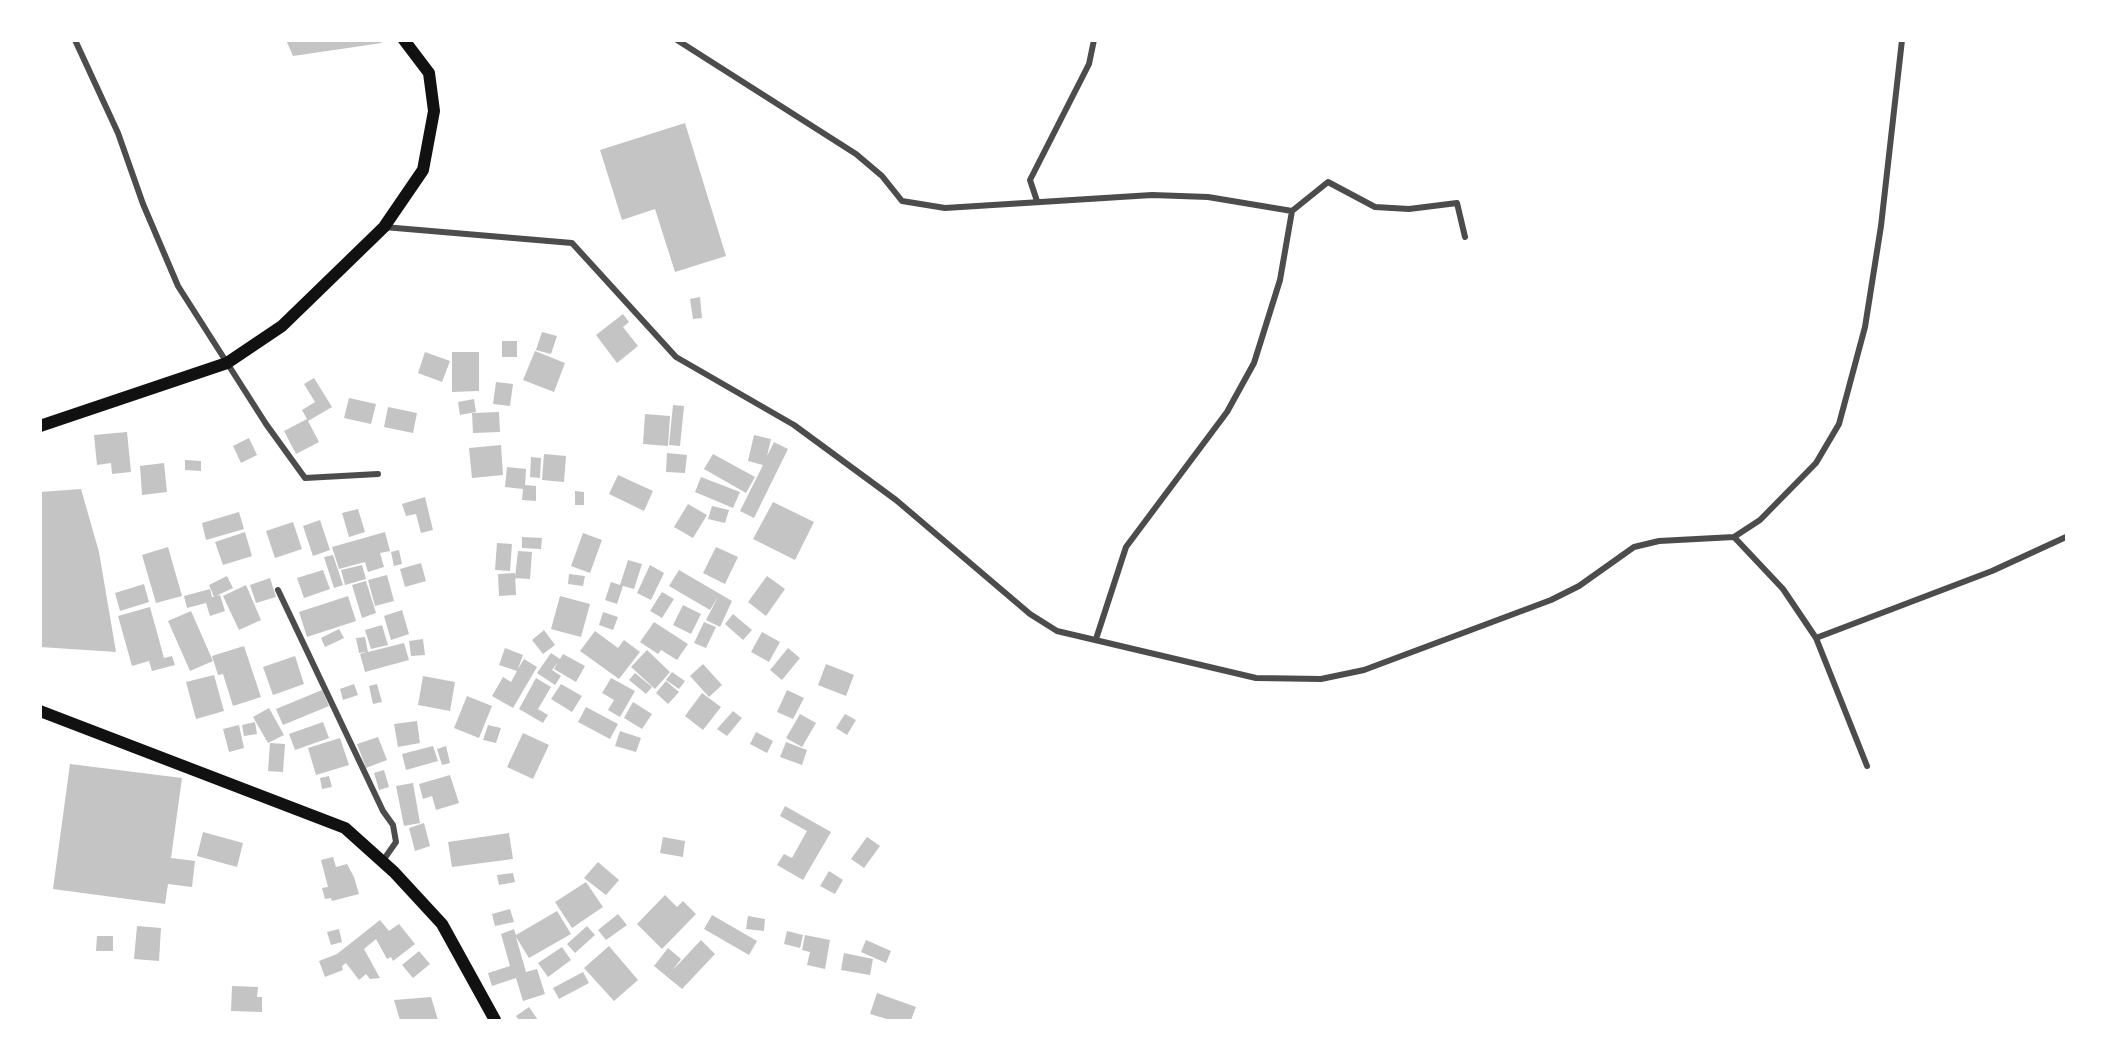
<!DOCTYPE html>
<style>
body{margin:0}
#map{position:relative;width:2107px;height:1061px;overflow:hidden;background:#fff;font-family:"Roboto Condensed",sans-serif}
canvas{display:block}
.frame{position:absolute;inset:0;border:42px solid #fff;pointer-events:none}
</style>
<div id="map">
<canvas width="2107" height="1061"></canvas>
<div class="frame"></div>
</div>
<script>
const ctx = document.querySelector('canvas').getContext('2d');
ctx.lineJoin = 'round';
function fill(path, color) {
  ctx.fillStyle = color;
  ctx.fill(path, 'evenodd');
}
function shape(rows) {
  const path = new Path2D();
  for (const r of rows) {
    path.moveTo(r[0], r[1]);
    for (let i = 2; i < r.length; i += 2) path.lineTo(r[i], r[i + 1]);
  }
  return path;
}
function trace(path, color, width, dash) {
  ctx.strokeStyle = color;
  ctx.lineWidth = width;
  ctx.lineCap = dash ? 'butt' : 'round';
  ctx.setLineDash(dash || []);
  ctx.stroke(path);
}
fill(shape([
 [286,40,379,40,382,43,293,56],
 [685,123,726,256,675,272,655,209,622,220,600,150],
 [700,297,702,318,693,319,690,299],
 [623,314,629,322,623,327,638,346,617,363,596,335],
 [542,332,557,336,551,354,536,350],
 [502,341,517,341,517,357,502,357],
 [535,351,565,363,554,392,523,380],
 [425,352,450,361,442,382,418,373],
 [452,352,479,352,479,391,452,392],
 [314,378,332,407,308,421,319,442,296,454,284,431,307,419,302,410,315,402,304,384],
 [496,382,513,384,510,406,493,404],
 [349,398,376,404,371,424,344,418],
 [474,399,476,412,460,415,458,402],
 [673,405,684,406,680,446,669,445],
 [388,407,417,413,413,433,384,427],
 [499,412,500,432,473,433,472,413],
 [645,414,670,416,668,446,643,444],
 [127,432,131,472,112,474,111,463,97,465,94,435],
 [754,435,771,439,767,456,774,442,788,449,754,518,740,511,763,465,748,461],
 [249,438,257,455,241,463,233,446],
 [501,445,503,475,472,478,469,448],
 [667,453,687,455,685,473,666,472],
 [544,454,566,456,564,482,542,480],
 [713,454,755,477,746,493,704,469],
 [531,457,541,458,540,478,530,477],
 [185,460,201,461,201,471,185,470],
 [164,463,167,492,142,495,140,466],
 [507,467,526,469,525,485,536,486,536,501,522,500,523,489,505,487],
 [618,475,653,491,644,511,609,494],
 [701,477,740,492,733,508,695,492],
 [81,489,99,552,116,652,40,647,40,492],
 [575,491,584,492,584,505,575,505],
 [425,497,433,530,421,533,416,514,406,516,402,504],
 [773,502,814,522,795,560,753,539],
 [688,504,707,515,693,538,674,527],
 [712,506,729,510,725,523,708,519],
 [358,509,365,532,349,537,342,513],
 [239,512,244,529,206,540,202,523],
 [320,520,330,550,313,556,303,526],
 [293,522,302,549,275,558,266,531],
 [245,532,252,556,223,565,215,542],
 [385,532,390,551,380,553,384,567,368,572,365,562,339,569,332,547],
 [583,533,602,540,590,573,571,566],
 [522,537,542,538,541,549,522,548],
 [497,543,512,544,510,571,495,570],
 [168,547,182,596,156,603,142,555],
 [716,547,738,557,725,584,703,573],
 [399,550,402,564,394,566,391,552],
 [518,551,532,552,530,579,515,578],
 [333,555,343,585,334,588,324,557],
 [628,560,642,564,634,589,623,586,617,604,605,600,611,582,620,585],
 [421,563,426,581,405,587,400,569],
 [362,565,366,579,345,585,341,570],
 [650,565,664,573,651,600,637,593],
 [323,570,330,589,304,598,297,578],
 [679,570,732,601,720,627,706,620,718,597,710,610,669,586],
 [515,573,516,595,499,596,498,574],
 [569,574,585,576,583,586,568,584],
 [387,575,394,601,375,606,368,580],
 [227,576,233,588,216,596,220,595,225,611,210,616,206,603,187,608,184,596,210,589,212,597,214,597,209,585],
 [767,576,785,589,766,616,748,602],
 [270,578,276,597,256,603,250,585],
 [366,581,376,613,362,618,352,585],
 [144,584,149,602,120,611,115,593],
 [246,585,261,620,239,630,223,596],
 [662,592,674,599,662,618,650,611],
 [348,596,356,621,307,637,299,612],
 [560,596,590,604,581,637,551,629],
 [683,605,701,614,691,634,673,625],
 [150,607,164,658,172,656,175,665,152,671,149,661,132,666,118,616],
 [402,610,409,634,391,640,384,616],
 [191,611,213,661,190,671,168,621],
 [603,612,618,617,613,630,599,625],
 [733,614,752,630,743,640,725,624],
 [654,622,688,644,677,660,661,650,658,654,640,642],
 [704,622,716,627,706,648,694,643],
 [382,625,388,645,371,649,365,630],
 [339,629,344,638,325,647,321,638],
 [544,630,555,645,543,654,532,640],
 [595,631,618,648,624,640,640,652,619,679,580,651],
 [762,632,780,642,769,662,751,652],
 [365,637,368,652,404,643,409,660,365,672,360,654,366,652,359,653,356,638],
 [423,639,425,655,411,656,409,641],
 [244,646,261,697,233,706,223,674,218,675,212,656],
 [505,648,523,655,518,669,524,659,537,667,513,708,492,696,503,677,511,682,517,671,499,665],
 [788,648,800,658,782,680,770,670],
 [647,650,670,672,655,689,631,667],
 [551,653,560,659,563,654,585,666,576,682,554,669,558,662,552,670,561,676,555,685,537,673],
 [295,656,304,684,273,695,263,667],
 [703,664,722,685,709,697,690,676],
 [826,664,854,675,846,696,818,685],
 [672,672,685,681,679,689,666,680],
 [635,673,652,687,646,694,629,680],
 [214,675,224,711,196,719,186,682],
 [423,676,455,682,450,711,418,705],
 [536,678,551,687,538,709,548,715,543,723,519,709],
 [611,678,635,691,620,717,608,710,614,700,602,693],
 [666,681,679,692,668,704,656,693],
 [354,684,358,695,343,700,340,689],
 [377,684,382,702,373,704,369,686],
 [561,684,582,696,572,712,551,699],
 [322,690,329,706,283,725,276,709],
 [787,690,804,698,793,719,777,712],
 [702,693,721,707,703,730,685,716],
 [467,696,492,706,479,738,454,728],
 [633,702,652,714,642,729,624,718],
 [586,707,618,724,610,739,578,722],
 [269,708,284,735,268,743,253,717],
 [733,711,742,718,727,736,717,729],
 [800,714,816,723,802,747,786,738],
 [845,714,856,720,847,735,836,728],
 [417,721,420,743,398,747,394,724],
 [255,722,257,734,244,736,242,725],
 [323,722,329,738,295,750,289,734],
 [239,725,244,748,229,752,223,729],
 [488,725,501,728,496,743,483,740],
 [620,731,641,738,636,752,615,746],
 [756,732,773,741,767,753,750,744],
 [523,733,549,745,533,779,507,767],
 [378,737,387,760,366,768,357,744],
 [340,738,349,765,316,775,308,748],
 [786,742,807,750,802,765,780,757],
 [270,743,285,744,283,772,268,771],
 [433,746,438,761,406,770,402,754],
 [446,746,450,763,442,765,437,749],
 [70,764,182,778,171,858,195,861,192,887,168,884,165,904,53,889],
 [384,770,389,787,379,790,374,773],
 [450,775,459,803,436,810,432,796,423,799,419,784],
 [329,776,332,787,322,789,320,778],
 [413,783,420,823,404,826,396,786],
 [785,806,831,832,803,880,777,865,784,854,792,858,807,831,780,816],
 [424,823,430,846,415,851,409,828],
 [203,832,243,843,237,867,197,856],
 [509,833,513,859,452,867,448,842],
 [663,837,685,841,683,857,660,853],
 [867,837,880,846,864,868,851,859],
 [333,857,336,867,347,864,354,877,359,894,332,901,331,898,325,899,322,888,328,887,321,860],
 [598,862,619,880,606,895,584,878],
 [829,871,843,880,835,894,820,886],
 [513,873,515,882,499,885,497,875],
 [586,882,603,907,572,928,555,902],
 [665,895,677,907,683,901,696,914,662,949,637,924],
 [510,909,514,922,495,926,492,914],
 [557,911,571,934,529,958,516,937,526,972,537,969,545,994,523,1001,516,978,492,986,488,973,510,966,501,934,514,929,516,935],
 [618,914,627,925,606,940,598,930],
 [712,915,757,941,749,955,704,929],
 [748,916,765,919,764,931,746,929],
 [380,920,389,931,399,924,415,944,393,961,391,957,387,959,376,939,364,949,380,978,370,979,366,974,359,980,346,963,342,966,343,970,325,977,319,961,337,954],
 [137,926,161,928,159,961,134,959],
 [587,926,595,935,575,953,567,944],
 [339,929,342,942,331,945,327,932],
 [787,931,803,935,800,948,784,944],
 [805,935,830,940,825,969,807,965,810,952,802,950],
 [97,936,113,936,113,951,96,951],
 [701,940,715,954,682,989,654,966,668,948,681,959,672,971],
 [866,940,891,951,886,963,861,952],
 [609,946,638,980,614,1001,584,968],
 [562,947,571,960,548,977,538,963],
 [419,951,430,964,413,978,402,965],
 [844,953,873,959,870,975,841,970],
 [583,972,589,983,559,999,553,988],
 [232,986,258,987,257,997,262,997,262,1012,231,1011],
 [877,993,916,1007,911,1020,890,1020,870,1014],
 [431,997,438,1020,400,1020,394,1000],
 [529,1007,538,1020,519,1020,516,1016]
]), '#c4c4c4');
trace(shape([
 [75,40,118,133,143,204,178,286,266,424,305,478,378,474],
 [677,40,856,154,882,176,902,201,945,208,1152,195,1208,197,1292,211],
 [1037,201,1030,180,1089,64,1094,40],
 [384,227,572,243,676,357,794,425,896,500,1030,614,1057,631,1256,678,1321,679,1364,670,1551,600,1579,586,1634,547,1659,541,1734,537,1760,520,1816,463,1839,424,1865,327,1881,226,1902,40],
 [1734,537,1783,589,1816,638,1867,766],
 [278,590,383,811,393,825,396,842,382,862],
 [1816,638,1992,571,2066,537],
 [1096,639,1126,547,1227,412,1254,363,1280,280,1292,211,1328,182,1375,207,1409,209,1457,203,1465,237]
]), '#4c4c4c', 6);
trace(shape([
 [40,426,227,363,282,326,384,227,423,170,434,111,429,73,404,40],
 [40,711,345,828,394,872,442,924,495,1020]
]), '#111', 12);
</script>
